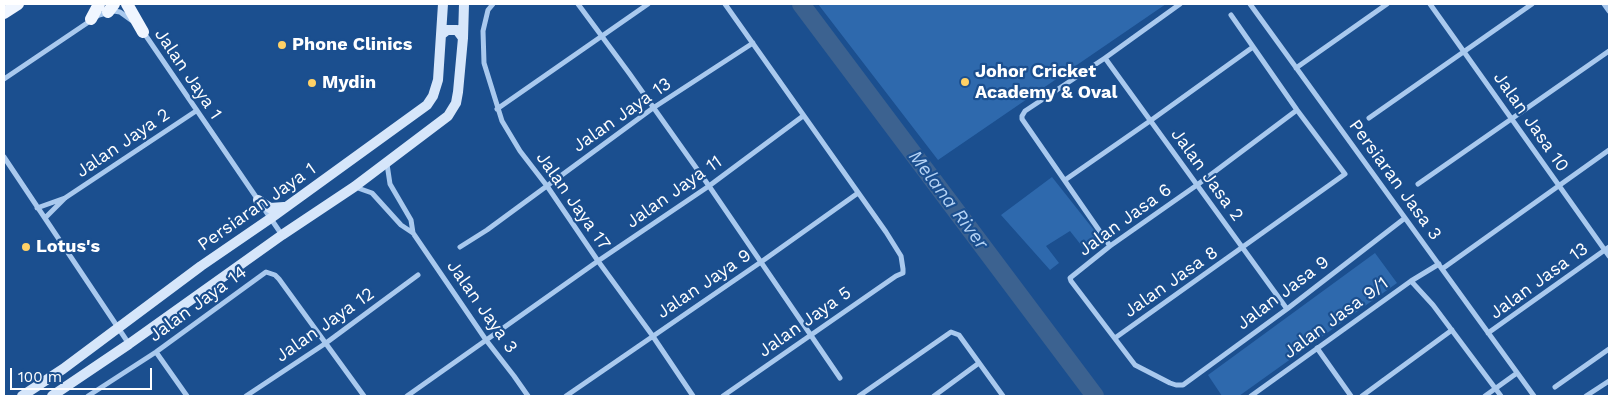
<!DOCTYPE html>
<style>
body{margin:0}
#map{position:relative;width:1613px;height:400px;overflow:hidden;background:#1b4f8f;font-family:"Work Sans",sans-serif}
canvas{display:block}
.frame{position:absolute;inset:0;border:5px solid #fff;pointer-events:none}
.scale{position:absolute;left:10px;top:368px;width:142px;height:22px;box-sizing:border-box;border:2px solid #fff;border-top:0;padding-left:6px;font-size:15px;line-height:18px;white-space:nowrap;color:#fff;-webkit-text-stroke:4px #1b4f8f;paint-order:stroke}
</style>
<div id="map">
<canvas width="1613" height="400"></canvas>
<div class="frame"></div>
<div class="scale">100 m</div>
</div>
<script>
const ctx = document.querySelector('canvas').getContext('2d');
ctx.lineJoin = 'round';
function fill(path, color) {
  ctx.fillStyle = color;
  ctx.fill(path, 'evenodd');
}
function shape(rows) {
  const path = new Path2D();
  for (const r of rows) {
    path.moveTo(r[0], r[1]);
    for (let i = 2; i < r.length; i += 2) path.lineTo(r[i], r[i + 1]);
  }
  return path;
}
function trace(path, color, width, dash) {
  ctx.strokeStyle = color;
  ctx.lineWidth = width;
  ctx.lineCap = dash ? 'butt' : 'round';
  ctx.setLineDash(dash || []);
  ctx.stroke(path);
}
function drawText(font, color, halo, rows, align = 'center') {
  ctx.font = font + ' "Work Sans",sans-serif';
  ctx.lineWidth = 4.5;
  ctx.setLineDash([]);
  ctx.textBaseline = 'middle';
  ctx.strokeStyle = halo;
  ctx.fillStyle = color;
  for (const [text, x, y, turn = 0] of rows) {
    ctx.save();
    ctx.translate(x, y);
    ctx.rotate((+turn || 0) * Math.PI / 180);
    ctx.textAlign = isNaN(turn) ? turn : align;
    if (halo) ctx.strokeText(text, 0, 0);
    ctx.fillText(text, 0, 0);
    ctx.restore();
  }
}
fill(shape([
 [818,4,1166,4,938,160],
 [1052,177,1101,239,1085,250,1070,231,1046,246,1059,263,1050,270,1001,215],
 [1375,253,1397,283,1239,396,1222,396,1208,375]
]), '#2e69ad');
trace(shape([
 [801,4,1095,396]
]), '#3c6290', 18);
trace(shape([
 [493,4,488,10,483,31,484,63,502,121,520,151,547,186,598,261,652,335,693,396],
 [578,4,629,73,709,186,840,378],
 [1250,4,1534,396],
 [1430,4,1609,256],
 [1604,4,1609,11],
 [144,33,282,235],
 [1105,58,1287,309],
 [1296,68,1387,4],
 [4,79,99,15,114,11,120,12,131,20],
 [497,109,648,4],
 [1297,110,1197,185,1110,246,1070,278,1071,281,1135,365,1170,383,1176,385,1183,385,1287,309,1405,218],
 [1369,118,1532,4],
 [4,157,129,344],
 [387,164,390,184,411,220,413,233],
 [1065,180,1150,121,1253,47],
 [1418,184,1609,51],
 [355,187,372,193,401,225,413,233,486,340,514,376,528,396],
 [37,208,65,198],
 [45,218,65,198,196,111],
 [1110,246,1022,119,1022,116,1025,111,1105,58,1180,4],
 [460,247,487,230,653,108,753,43],
 [1442,269,1609,150],
 [1411,281,1433,305,1501,396],
 [1488,333,1609,247],
 [1115,338,1345,174,1297,110,1231,15],
 [1317,348,1351,396],
 [156,352,187,396],
 [1555,387,1609,349],
 [88,396,156,352,266,272,275,275,279,279,364,396],
 [246,396,326,343,418,275],
 [407,396,598,261,709,186,803,116],
 [566,396,761,262,858,193],
 [723,396,896,276,903,273,903,269,901,256,886,232,725,4],
 [859,396,951,332,959,335,1003,396],
 [934,396,979,363],
 [1251,396,1411,281,1439,264],
 [1362,396,1452,330],
 [1485,396,1517,373],
 [1586,396,1609,381]
]), '#a9c9ee', 5);
trace(shape([
 [442,34,447,30,457,30,463,38],
 [258,200,270,208,284,207],
 [22,396,63,369,201,266,271,218,427,105,433,96,438,80,443,4],
 [52,396,129,344,282,235,354,187,448,116,456,103,458,92,463,38,464,4]
]), '#d6e6fa', 10);
trace(shape([
 [127,4,143,32],
 [108,12,114,4],
 [4,13,18,4],
 [91,19,99,4]
]), '#f0f6ff', 12);
for (const [x, y, r, color] of [
 [282,45,5,"#ffd166"],
 [965,82,5,"#ffd166"],
 [312,83,5,"#ffd166"],
 [26,247,5,"#ffd166"]
]) {
  const dot = new Path2D();
  dot.arc(x, y, r, 0, 2 * Math.PI);
  ctx.fillStyle = color;
  ctx.fill(dot);
  trace(dot, '#1b4f8f', 2);
}
drawText('bold 18px', '#fff', '#1b4f8f', [
 ["Phone Clinics",292,45],
 ["Johor Cricket",975,72],
 ["Academy & Oval",975,93],
 ["Mydin",322,83],
 ["Lotus's",36,247]
], 'left');
drawText('18px', '#fff', '#1b4f8f', [
 ["Jalan Jaya 1",188,74,56],
 ["Jalan Jaya 13",622,115,-35],
 ["Jalan Jasa 10",1531,122,55],
 ["Jalan Jaya 2",123,143,-34],
 ["Jalan Jasa 2",1207,175,54],
 ["Persiaran Jasa 3",1395,180,54],
 ["Jalan Jaya 11",674,192,-35],
 ["Jalan Jaya 17",573,201,55],
 ["Persiaran Jaya 1",257,207,-35],
 ["Jalan Jasa 6",1125,220,-36],
 ["Jalan Jasa 13",1539,281,-36],
 ["Jalan Jasa 8",1171,282,-35],
 ["Jalan Jaya 9",704,284,-34],
 ["Jalan Jasa 9",1283,293,-37],
 ["Jalan Jaya 14",198,304,-36],
 ["Jalan Jaya 3",482,307,55],
 ["Jalan Jasa 9/1",1336,318,-36],
 ["Jalan Jaya 5",805,322,-35],
 ["Jalan Jaya 12",325,325,-35]
]);
drawText('italic 19px', '#b5d3f5', '#1b4f8f', [
 ["Melana River",948,200,53]
]);
</script>
